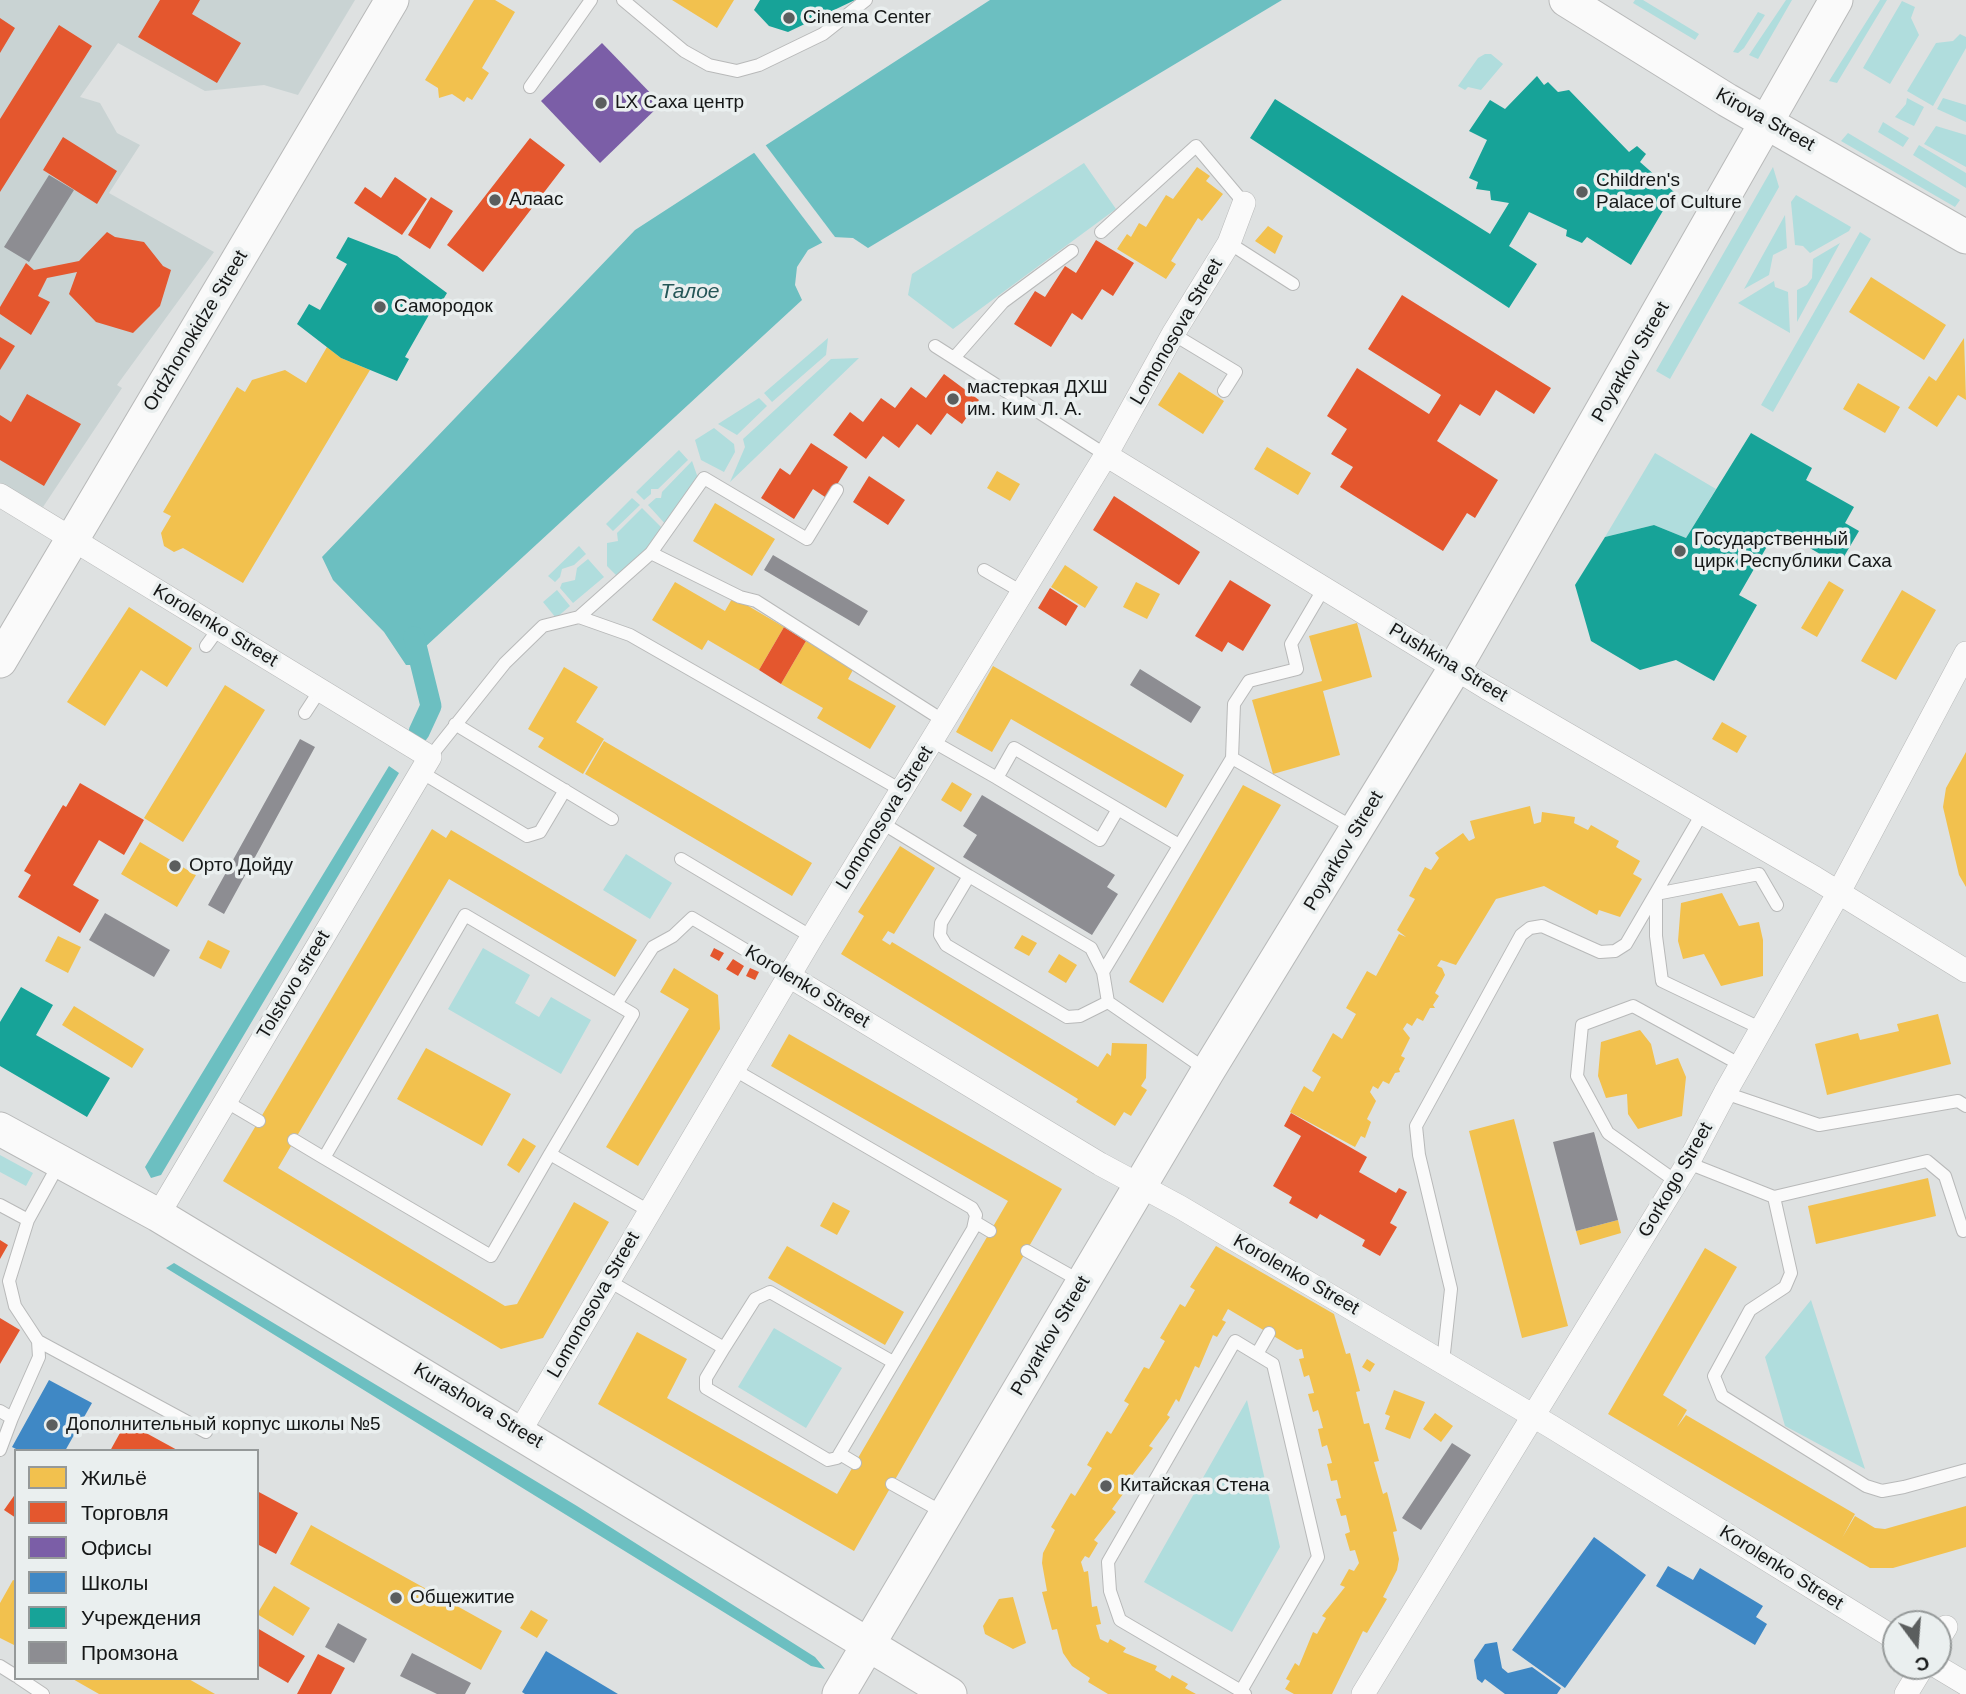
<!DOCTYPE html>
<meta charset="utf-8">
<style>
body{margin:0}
#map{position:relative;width:1966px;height:1694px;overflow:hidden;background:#dee1e1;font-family:Helvetica,sans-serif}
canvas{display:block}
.legend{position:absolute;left:14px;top:1449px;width:245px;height:231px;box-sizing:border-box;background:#eaefef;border:2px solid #959999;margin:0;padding:9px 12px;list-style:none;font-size:21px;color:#151717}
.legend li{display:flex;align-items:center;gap:14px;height:35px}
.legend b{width:35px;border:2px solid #959999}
.north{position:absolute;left:1882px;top:1610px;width:70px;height:70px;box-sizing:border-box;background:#eaefef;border:2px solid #959999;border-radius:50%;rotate:164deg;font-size:19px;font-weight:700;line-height:28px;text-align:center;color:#151717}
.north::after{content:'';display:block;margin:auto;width:24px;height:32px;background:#5b5e5e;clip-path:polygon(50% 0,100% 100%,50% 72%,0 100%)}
</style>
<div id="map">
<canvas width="1966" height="1694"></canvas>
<ul class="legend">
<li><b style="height:19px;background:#f2c14e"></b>Жильё</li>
<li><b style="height:19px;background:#e4572e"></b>Торговля</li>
<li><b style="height:19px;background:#7b5ea7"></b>Офисы</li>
<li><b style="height:19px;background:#3f88c5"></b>Школы</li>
<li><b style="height:19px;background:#17a398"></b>Учреждения</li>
<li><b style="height:19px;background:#8d8d92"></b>Промзона</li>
</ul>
<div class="north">С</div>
</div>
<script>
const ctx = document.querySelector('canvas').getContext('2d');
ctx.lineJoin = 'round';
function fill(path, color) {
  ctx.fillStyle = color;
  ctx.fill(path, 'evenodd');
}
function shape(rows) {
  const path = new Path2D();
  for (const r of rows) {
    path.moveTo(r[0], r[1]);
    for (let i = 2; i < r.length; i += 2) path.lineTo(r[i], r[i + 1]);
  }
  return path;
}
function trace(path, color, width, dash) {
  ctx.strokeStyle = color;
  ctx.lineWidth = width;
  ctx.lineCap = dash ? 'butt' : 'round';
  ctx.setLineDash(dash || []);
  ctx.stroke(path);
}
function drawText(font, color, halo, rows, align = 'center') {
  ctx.font = font + ' Helvetica,sans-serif';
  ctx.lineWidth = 7;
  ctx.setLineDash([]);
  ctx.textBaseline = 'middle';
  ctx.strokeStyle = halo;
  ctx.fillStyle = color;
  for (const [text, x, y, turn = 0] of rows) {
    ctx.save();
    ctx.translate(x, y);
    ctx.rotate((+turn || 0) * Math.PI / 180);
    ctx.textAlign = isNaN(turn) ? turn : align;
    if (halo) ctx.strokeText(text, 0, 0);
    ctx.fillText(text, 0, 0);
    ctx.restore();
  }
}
fill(shape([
 [0,0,355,0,298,95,264,85,205,91,118,43,80,97,100,103,117,133,140,145,109,193,214,252,117,385,122,388,43,507,0,483]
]), '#c9d3d3');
fill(shape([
 [1635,0,1643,0,1699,34,1695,40,1633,3],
 [1786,0,1792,0,1758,59,1749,55],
 [1880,0,1887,0,1837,83,1829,81],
 [1902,1,1915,7,1911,18,1919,35,1890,84,1863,68],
 [1758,12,1765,15,1744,48,1738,53,1733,52],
 [1960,34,1966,37,1966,48,1933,106,1907,91,1936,43,1953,41],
 [1485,54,1491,54,1503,64,1481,90,1468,87,1465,90,1458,86,1478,58],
 [1907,98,1924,107,1914,126,1895,117,1906,104],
 [1943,98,1966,105,1966,122,1937,109],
 [1883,122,1909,138,1903,147,1878,132],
 [1936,126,1966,135,1966,167,1924,144],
 [1848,133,1960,200,1955,207,1841,141],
 [1919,145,1966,173,1966,188,1913,155],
 [1084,163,1116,209,953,329,908,295,912,274],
 [1773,167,1779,187,1670,379,1656,371],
 [1796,195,1851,227,1849,231,1810,253,1803,246,1795,245,1791,202],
 [1785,215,1787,248,1773,255,1769,275,1744,289],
 [1860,232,1871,239,1773,412,1761,405],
 [1840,243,1797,322,1797,290,1807,285,1812,278,1813,259],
 [1774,281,1775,287,1788,292,1790,333,1738,303],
 [828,338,826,355,772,402,764,393],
 [859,358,730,482,745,447,743,439,831,359],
 [759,398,767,406,737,435,718,424],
 [714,428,734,444,735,452,724,472,701,460,695,440],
 [679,450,688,460,658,489,651,489,651,494,644,500,636,492],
 [1655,453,1716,489,1686,538,1654,525,1605,537],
 [692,461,699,481,668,527,648,505,656,498,661,498,662,492],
 [632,498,640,505,613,531,606,524],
 [642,508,665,531,618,577,607,566,607,543,618,541,617,533],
 [579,546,586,554,574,565,562,569,560,577,555,582,548,576],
 [588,559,604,577,573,603,560,588,562,583,575,580,577,568],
 [557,590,570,606,556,618,543,602],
 [626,854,672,883,650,919,603,890],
 [483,948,530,975,515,1003,539,1017,551,997,591,1020,561,1074,448,1009],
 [0,1155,33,1173,26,1186,0,1172],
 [1811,1300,1865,1469,1785,1426,1765,1357],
 [774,1328,842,1368,806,1428,738,1387],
 [1247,1400,1280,1547,1232,1632,1144,1582]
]), '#b0dddd');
fill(shape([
 [990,0,1282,0,868,248,853,238,833,237,808,250,797,267,795,285,802,300,424,648,426,665,406,665,384,632,333,580,322,557,635,230],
 [389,766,399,773,161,1175,151,1178,145,1167],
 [174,1263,577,1506,815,1657,825,1669,811,1666,166,1268]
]), '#6cbfc1');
fill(shape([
 [764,143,838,241,824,245,752,150]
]), '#dee1e1');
fill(shape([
 [474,0,495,0,515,12,482,68,489,73,472,100,467,97,464,102,452,94,439,98,438,88,425,80],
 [672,0,734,0,717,28],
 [1197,167,1210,176,1206,181,1223,194,1202,221,1198,218,1171,261,1176,264,1166,279,1117,249,1127,234,1131,237,1139,223,1146,227,1166,195,1173,199],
 [1268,226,1283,236,1275,254,1255,241],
 [1871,277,1946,325,1924,360,1849,312],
 [1964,338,1966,400,1958,395,1937,427,1908,408,1929,376,1936,381],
 [327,347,341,358,370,370,243,583,183,548,174,552,164,546,161,533,171,516,163,512,237,387,245,392,252,380,285,370,306,383],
 [1179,372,1224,401,1203,434,1158,405],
 [1858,383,1900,407,1885,433,1843,409],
 [1267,447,1311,473,1298,495,1254,469],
 [997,471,1020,484,1010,501,987,488],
 [715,503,775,539,752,576,693,541],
 [1065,565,1098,587,1085,608,1051,587],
 [1829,581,1844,590,1817,637,1801,628],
 [675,582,725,611,733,597,784,627,759,670,708,640,702,650,652,620],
 [1136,582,1160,594,1147,619,1123,607],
 [1902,590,1936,610,1896,680,1861,661],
 [129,607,192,648,167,687,141,670,105,726,67,702],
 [1357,623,1372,677,1323,691,1340,755,1273,774,1252,700,1322,681,1309,636],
 [806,641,854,668,848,679,896,706,870,749,817,718,823,708,781,684],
 [993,666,1184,775,1166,808,1011,719,992,752,956,732],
 [564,667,598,687,576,722,604,739,583,774,538,747,544,738,528,729],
 [225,685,265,710,183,842,144,818],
 [1722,722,1747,736,1737,753,1712,739],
 [604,741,812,863,792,896,585,774],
 [1966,752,1966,887,1959,875,1943,807,1946,788],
 [952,782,972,794,961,812,941,800],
 [1243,785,1281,805,1163,1003,1129,982],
 [1530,806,1534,824,1541,822,1542,812,1575,817,1574,823,1588,830,1591,825,1619,841,1616,847,1640,861,1633,874,1642,879,1620,917,1599,910,1597,915,1544,886,1496,899,1456,965,1441,960,1437,966,1442,968,1445,975,1435,993,1439,996,1433,1005,1435,1008,1430,1008,1423,1021,1417,1018,1412,1026,1407,1023,1403,1029,1410,1038,1401,1056,1405,1058,1399,1069,1400,1072,1395,1073,1389,1084,1383,1081,1378,1089,1373,1086,1370,1092,1376,1101,1367,1119,1371,1122,1365,1138,1361,1136,1355,1147,1290,1112,1304,1086,1313,1092,1321,1077,1312,1071,1333,1033,1342,1039,1356,1014,1346,1008,1367,971,1376,976,1399,934,1406,937,1397,930,1415,899,1409,896,1425,867,1431,870,1439,858,1435,853,1463,833,1469,841,1475,838,1470,821],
 [432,829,446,838,451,830,637,940,615,977,449,879,278,1168,505,1306,517,1304,574,1202,609,1222,543,1338,501,1349,223,1181],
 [140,842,196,875,177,907,121,874],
 [900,846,935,868,894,934,888,931,882,940,890,945,892,942,1098,1067,1107,1053,1111,1056,1112,1043,1147,1044,1146,1078,1141,1086,1147,1090,1131,1116,1124,1112,1115,1126,1076,1102,1078,1099,841,954,864,916,858,912],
 [1722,893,1739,926,1759,922,1763,940,1763,976,1721,986,1704,954,1683,959,1678,941,1681,903],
 [1022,935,1037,943,1029,956,1014,948],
 [58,936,81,947,68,973,45,961],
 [208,940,230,951,221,969,199,958],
 [1059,954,1077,965,1066,983,1048,972],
 [674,968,718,995,720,1029,638,1166,606,1147,689,1009,660,992],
 [74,1006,144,1049,132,1068,62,1025],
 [1938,1014,1951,1064,1827,1095,1815,1044,1858,1033,1860,1040,1899,1031,1897,1024],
 [1640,1030,1651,1044,1656,1065,1678,1058,1686,1077,1682,1116,1638,1129,1628,1114,1627,1094,1606,1098,1598,1076,1601,1042],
 [789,1034,1062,1189,854,1551,598,1404,637,1332,687,1359,667,1398,837,1494,1008,1201,771,1066],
 [426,1048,511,1094,482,1146,397,1099],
 [1514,1119,1568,1326,1522,1338,1469,1131],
 [523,1138,536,1146,519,1173,507,1165],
 [1928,1178,1936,1216,1816,1244,1808,1206],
 [833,1202,850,1211,837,1235,820,1226],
 [1618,1220,1621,1233,1580,1245,1576,1231],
 [787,1246,904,1312,885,1345,768,1278],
 [1216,1246,1334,1314,1346,1354,1350,1353,1360,1391,1356,1392,1364,1424,1369,1423,1379,1461,1374,1462,1383,1494,1387,1492,1397,1531,1393,1532,1399,1559,1397,1570,1383,1597,1387,1599,1367,1633,1363,1631,1332,1694,1294,1694,1285,1689,1290,1681,1286,1679,1295,1663,1299,1666,1313,1632,1317,1634,1326,1618,1322,1616,1345,1587,1340,1585,1349,1569,1354,1571,1359,1563,1355,1550,1350,1551,1345,1534,1350,1532,1346,1515,1341,1516,1336,1499,1341,1498,1337,1480,1331,1481,1327,1464,1332,1463,1327,1445,1322,1447,1318,1429,1323,1428,1318,1410,1313,1412,1308,1394,1314,1393,1309,1375,1304,1377,1299,1359,1304,1358,1302,1349,1297,1350,1228,1309,1222,1320,1226,1322,1217,1337,1213,1335,1199,1368,1195,1366,1179,1402,1176,1399,1167,1415,1170,1417,1149,1446,1153,1448,1131,1477,1134,1479,1112,1509,1116,1512,1094,1540,1098,1543,1089,1558,1085,1556,1081,1562,1084,1572,1088,1571,1092,1607,1097,1606,1101,1624,1096,1625,1100,1639,1108,1643,1110,1639,1126,1648,1123,1652,1157,1666,1155,1670,1170,1679,1172,1675,1188,1684,1185,1688,1196,1694,1108,1694,1088,1682,1090,1678,1072,1666,1063,1653,1057,1629,1052,1630,1042,1592,1047,1591,1042,1563,1043,1553,1055,1530,1051,1527,1071,1493,1075,1496,1092,1468,1087,1465,1107,1431,1111,1434,1129,1404,1124,1401,1144,1367,1149,1369,1165,1341,1160,1338,1180,1304,1185,1307,1195,1290,1190,1287],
 [1705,1248,1737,1267,1663,1395,1687,1410,1677,1427,1686,1415,1855,1514,1842,1538,1855,1516,1875,1528,1885,1529,1966,1506,1966,1547,1893,1568,1870,1568,1608,1414],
 [1367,1359,1375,1364,1370,1372,1362,1367],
 [1394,1390,1425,1402,1410,1439,1385,1429,1390,1416,1385,1414],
 [1435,1413,1453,1426,1441,1442,1423,1429],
 [311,1525,502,1631,481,1670,290,1564],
 [13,1580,16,1581,16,1646,0,1638,0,1603],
 [274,1586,310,1608,293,1636,257,1614],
 [1013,1597,1026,1643,1013,1649,985,1634,983,1626,999,1599],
 [531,1610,548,1620,537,1638,520,1628],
 [71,1678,187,1678,215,1694,99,1694]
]), '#f2c14e');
fill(shape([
 [160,0,200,0,192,14,241,43,217,83,138,37],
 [0,18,15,28,0,53],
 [59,25,92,46,0,192,0,119],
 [63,137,117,171,97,204,43,170],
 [530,138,565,165,483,272,447,245],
 [395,177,427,199,402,235,354,203,365,187,381,198],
 [431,197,453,211,430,249,408,235],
 [107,232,115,237,144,242,163,266,171,270,160,306,133,333,96,322,69,294,77,272,47,278,38,296,50,302,31,335,0,314,0,307,26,263,34,270,79,261],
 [1096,240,1134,263,1113,296,1102,289,1082,320,1072,313,1051,347,1014,324,1035,291,1045,297,1065,266,1076,273],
 [1402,295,1551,388,1534,414,1496,390,1480,416,1460,404,1437,441,1498,480,1475,518,1467,513,1443,551,1340,487,1353,467,1331,454,1347,429,1327,416,1357,368,1429,414,1441,395,1368,349],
 [0,337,15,346,0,370],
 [944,374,979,400,962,424,947,413,931,435,917,424,899,448,883,436,866,459,833,435,850,412,863,422,881,398,895,408,911,387,926,398],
 [27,394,81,424,44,486,0,460,0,415,11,422],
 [811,443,848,467,828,499,813,489,794,519,761,498,780,468,790,475],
 [869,476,905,500,888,525,853,502],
 [1114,496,1200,552,1179,585,1093,530],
 [1230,580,1271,605,1243,651,1228,642,1222,652,1195,636],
 [1050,588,1078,606,1066,626,1038,608],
 [784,627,806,641,781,684,759,670],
 [80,783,144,820,124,855,99,840,73,885,99,900,80,933,18,897,31,875,24,871,63,805,66,807],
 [714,948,724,953,719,961,710,956],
 [733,959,744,966,738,976,726,969],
 [750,968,759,972,755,980,746,976],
 [1291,1113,1367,1157,1359,1172,1396,1193,1399,1188,1407,1192,1390,1223,1397,1227,1380,1256,1362,1246,1365,1240,1320,1214,1317,1219,1289,1203,1292,1197,1273,1186,1301,1136,1284,1126],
 [0,1240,8,1245,0,1259],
 [0,1318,20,1330,0,1364],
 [126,1422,179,1451,110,1451],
 [257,1491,298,1513,276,1554,257,1544],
 [16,1493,16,1518,4,1510],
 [257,1628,305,1656,288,1683,257,1665],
 [318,1654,345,1668,331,1694,297,1694]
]), '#e4572e');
fill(shape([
 [602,43,661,104,600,163,541,101]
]), '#7b5ea7');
fill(shape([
 [49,1380,92,1403,65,1451,20,1451,12,1447],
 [1594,1537,1646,1575,1565,1688,1512,1650],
 [1668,1566,1693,1580,1700,1568,1763,1606,1756,1617,1767,1624,1755,1645,1656,1586],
 [1497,1642,1502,1668,1508,1673,1532,1667,1561,1688,1557,1694,1505,1694,1485,1679,1482,1683,1477,1679,1474,1660,1485,1644],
 [546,1651,618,1694,525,1694,522,1692]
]), '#3f88c5');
fill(shape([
 [760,0,855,0,788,32,769,26,754,10],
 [1537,76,1544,85,1548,82,1558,92,1569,90,1629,152,1637,146,1646,154,1640,162,1674,192,1631,265,1587,237,1582,243,1566,236,1567,230,1529,212,1509,246,1537,264,1509,308,1250,138,1275,99,1490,234,1509,203,1491,200,1490,191,1476,189,1478,182,1469,178,1487,140,1469,131,1490,100,1505,109],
 [348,237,397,256,447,293,434,315,430,313,405,357,409,359,397,381,341,358,297,324,309,304,320,310,347,264,336,258],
 [1751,433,1812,468,1806,480,1854,507,1845,523,1859,531,1839,565,1777,529,1739,595,1757,605,1714,681,1676,660,1640,670,1591,641,1575,585,1605,537,1654,525,1686,538],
 [21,987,53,1005,36,1035,110,1078,87,1117,0,1066,0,1022]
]), '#17a398');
fill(shape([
 [49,175,74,190,29,262,4,247],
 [773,555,868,611,859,626,764,570],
 [1140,669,1201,707,1191,723,1130,685],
 [300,739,315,747,224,914,208,905],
 [982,795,1115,875,1107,887,1118,894,1092,935,963,857,977,835,963,826],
 [105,913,170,950,154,977,89,940],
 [1594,1132,1618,1220,1576,1231,1553,1142],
 [1452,1443,1471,1455,1421,1530,1402,1518],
 [338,1623,367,1639,354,1663,325,1647],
 [412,1653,471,1683,465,1694,437,1694,400,1676]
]), '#8d8d92');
trace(shape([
 [414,637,431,706,419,732]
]), '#6cbfc1', 21);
const lane = shape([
 [623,0,684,51,709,65,737,71,759,65,823,34,866,0],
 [530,87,591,0],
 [1101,232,1196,146,1244,203],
 [1229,243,1293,284],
 [1173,334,1236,372,1224,391],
 [935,346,1106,455],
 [954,358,1003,302,1072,251],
 [651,553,704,478,807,539,837,490],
 [984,570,1022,592],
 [579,617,630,635,901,790],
 [206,646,219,628],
 [305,713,320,690],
 [455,724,612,819],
 [932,741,997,778,1014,748,1179,845],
 [430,757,505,663,543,626,579,617,651,553,740,597,756,601,944,721],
 [1232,758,1356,829],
 [421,772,527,836,540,832,565,790],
 [997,778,1100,840,1118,809],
 [882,823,969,876,941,923,940,935,946,945,1067,1017,1080,1016,1108,1002,1208,1071],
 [681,859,812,937],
 [969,876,1091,948,1103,972,1108,1002],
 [1103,972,1232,758,1234,704,1249,681,1297,669,1291,644,1324,588],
 [616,1004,653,947,673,936,692,918,789,976],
 [1762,1029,1662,981,1656,936,1656,894,1759,874,1777,905],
 [1725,1093,1819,1125,1958,1101,1966,1106],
 [225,1101,259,1121],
 [294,1140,324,1158],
 [550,1154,633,1014,465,915,324,1158,491,1256,550,1154,649,1211],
 [1688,1163,1774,1197,1791,1273,1785,1287,1750,1310,1714,1376,1722,1396,1866,1486,1882,1491,1904,1487,1966,1470],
 [1677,1182,1608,1133,1577,1076,1582,1025,1633,1006,1741,1065],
 [1774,1197,1927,1161,1945,1176,1963,1231],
 [0,1205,28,1220],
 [975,1222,990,1231],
 [1027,1251,1082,1282],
 [609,1281,724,1348,755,1299,770,1292,893,1362],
 [38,1341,206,1432],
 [724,1348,706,1378,706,1388,828,1460,837,1458,973,1229,976,1215,972,1208,733,1069],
 [1257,1354,1269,1333],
 [1443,1362,1451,1289,1419,1155,1416,1126,1521,935,1530,928,1542,926,1600,952,1615,951,1626,944,1703,812],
 [0,1411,12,1418,39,1357,38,1341,15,1306,9,1281,28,1220,60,1162],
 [0,1450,12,1418],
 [840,1454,855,1463],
 [892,1484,944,1513],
 [0,1666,16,1676],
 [19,1678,43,1694],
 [1241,1691,1318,1557,1273,1364,1235,1341,1108,1562,1110,1591,1120,1620,1241,1691,1245,1694]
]);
const street = shape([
 [1106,455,1487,688,1815,878,1966,971],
 [0,495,430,757,158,1215],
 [789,976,1100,1164,1180,1207,1552,1427,1896,1639],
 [520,1431,812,937,1106,455,1173,334,1229,243,1244,203],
 [1938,1640,1946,1627],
 [1936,1666,1966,1684],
 [1363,1694,1688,1163,1725,1093,1839,892,1966,653],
 [1906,1694,1923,1666]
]);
const secondary = shape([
 [1566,0,1727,100,1966,237],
 [0,661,392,0],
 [0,1129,158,1215,950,1694],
 [839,1694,1208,1071,1455,668,1836,0]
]);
trace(lane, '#b8b9b9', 14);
trace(street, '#b8b9b9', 24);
trace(secondary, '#b8b9b9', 35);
trace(lane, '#fafafa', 12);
trace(street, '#fafafa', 23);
trace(secondary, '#fafafa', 33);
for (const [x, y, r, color] of [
 [789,18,7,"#5b5e5e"],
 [601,103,7,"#5b5e5e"],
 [1582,192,7,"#5b5e5e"],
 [495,200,7,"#5b5e5e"],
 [380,307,7,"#5b5e5e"],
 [953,399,7,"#5b5e5e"],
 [1680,551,7,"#5b5e5e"],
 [175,866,7,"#5b5e5e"],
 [52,1425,7,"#5b5e5e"],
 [1106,1486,7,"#5b5e5e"],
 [396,1598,7,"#5b5e5e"]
]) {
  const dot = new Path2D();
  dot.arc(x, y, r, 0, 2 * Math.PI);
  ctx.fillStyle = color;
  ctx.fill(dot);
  trace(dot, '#eaefef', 2.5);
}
drawText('19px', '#151717', '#eaefef', [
 ["Cinema Center",803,18],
 ["LX Саха центр",615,103],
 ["Children's",1596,181],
 ["Palace of Culture",1596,203],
 ["Алаас",509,200],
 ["Самородок",394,307],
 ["мастеркая ДХШ",967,388],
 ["им. Ким Л. А.",967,410],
 ["Государственный",1694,540],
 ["цирк Республики Саха",1694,562],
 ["Орто Дойду",189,866],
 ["Дополнительный корпус школы №5",66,1425],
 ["Китайская Стена",1120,1486],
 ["Общежитие",410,1598]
], 'left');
drawText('19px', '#151717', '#eaefef', [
 ["Kirova Street",1765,120,29],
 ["Ordzhonokidze Street",196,331,-59],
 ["Lomonosova Street",1177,332,-60],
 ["Poyarkov Street",1631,362,-60],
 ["Korolenko Street",215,626,31],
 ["Pushkina Street",1448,663,31],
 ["Lomonosova Street",885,818,-58],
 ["Poyarkov Street",1344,851,-59],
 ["Tolstovo street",294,985,-59],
 ["Korolenko Street",807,987,31],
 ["Gorkogo Street",1676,1180,-60],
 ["Korolenko Street",1296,1275,30],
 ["Lomonosova Street",594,1305,-60],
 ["Poyarkov Street",1051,1336,-59],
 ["Kurashova Street",478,1406,31],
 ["Korolenko Street",1781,1568,32]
]);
drawText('italic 21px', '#255657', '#eaefef', [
 ["Талое",690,292]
]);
</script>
